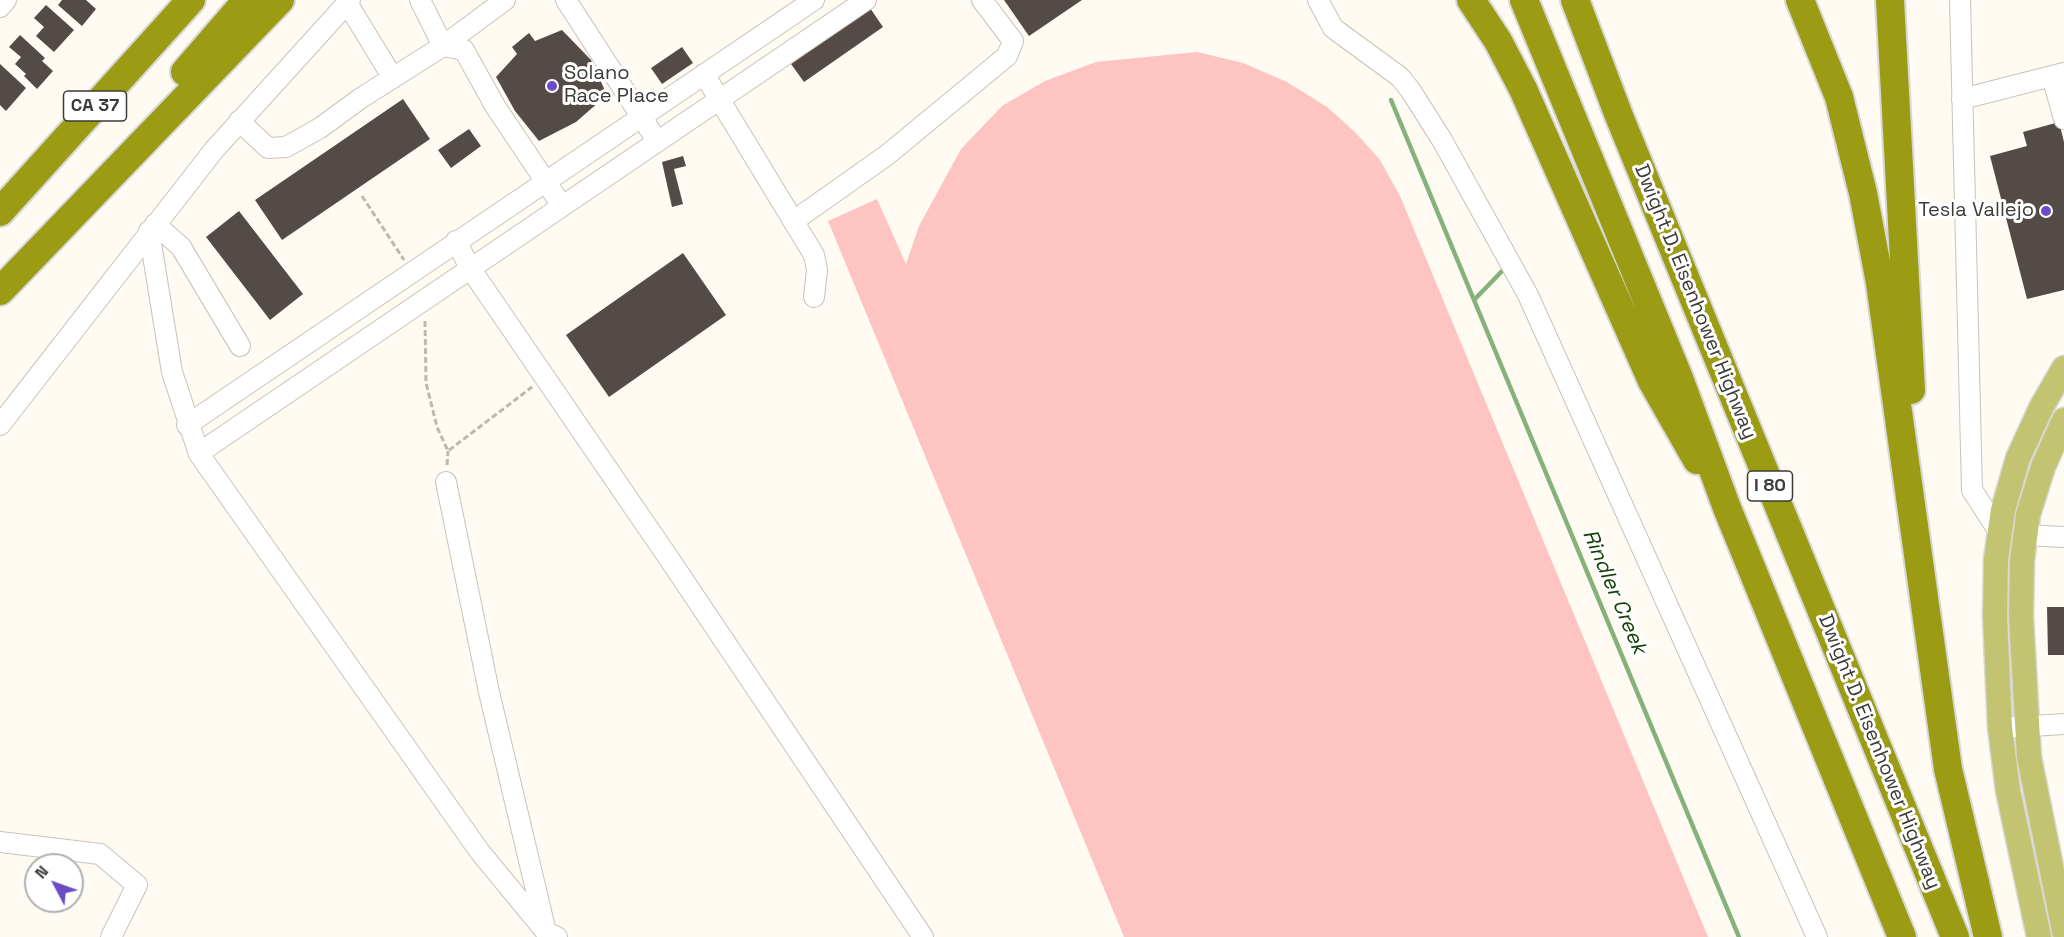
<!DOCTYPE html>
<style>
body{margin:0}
#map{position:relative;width:2064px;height:937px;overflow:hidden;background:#fffaf2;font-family:"Space Grotesk",sans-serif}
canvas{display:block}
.north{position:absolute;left:24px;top:853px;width:60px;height:60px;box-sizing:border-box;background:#fff;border:2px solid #b1b1af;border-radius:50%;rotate:311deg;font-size:16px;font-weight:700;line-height:24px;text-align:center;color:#3d3b37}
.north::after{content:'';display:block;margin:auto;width:21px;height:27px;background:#6c4cc5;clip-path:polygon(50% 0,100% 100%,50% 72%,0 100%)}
</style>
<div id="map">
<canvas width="2064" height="937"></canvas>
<div class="north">N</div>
</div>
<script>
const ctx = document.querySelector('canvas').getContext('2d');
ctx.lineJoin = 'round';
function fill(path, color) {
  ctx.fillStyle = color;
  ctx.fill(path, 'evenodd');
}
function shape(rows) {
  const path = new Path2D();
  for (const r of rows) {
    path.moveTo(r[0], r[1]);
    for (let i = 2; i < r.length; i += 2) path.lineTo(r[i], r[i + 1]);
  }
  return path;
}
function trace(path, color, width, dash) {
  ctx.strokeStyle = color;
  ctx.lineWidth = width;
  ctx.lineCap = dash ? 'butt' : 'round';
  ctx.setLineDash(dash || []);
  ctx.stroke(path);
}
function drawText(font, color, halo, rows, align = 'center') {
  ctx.font = font + ' "Space Grotesk",sans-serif';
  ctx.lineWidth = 6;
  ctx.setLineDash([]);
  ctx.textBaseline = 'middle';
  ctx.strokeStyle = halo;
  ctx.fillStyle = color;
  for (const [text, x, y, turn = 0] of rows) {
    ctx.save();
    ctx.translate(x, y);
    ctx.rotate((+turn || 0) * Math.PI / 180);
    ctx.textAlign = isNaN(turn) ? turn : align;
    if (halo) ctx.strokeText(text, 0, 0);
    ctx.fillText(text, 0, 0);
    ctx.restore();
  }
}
fill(shape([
 [1197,52,1243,63,1287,82,1327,107,1356,133,1380,160,1400,196,1708,937,1124,937,828,221,877,199,906,264,919,226,961,149,1002,106,1045,81,1096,62]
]), '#fec4c2');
trace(shape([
 [1391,100,1474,300],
 [1504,269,1474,300,1739,937]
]), '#85b27b', 4.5);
fill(shape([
 [62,0,86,0,96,9,82,26,58,5],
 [1004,0,1082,0,1029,36],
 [46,5,74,30,54,52,36,36,44,27,34,18],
 [870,8,883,27,804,82,791,64],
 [562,30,591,60,607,95,576,122,539,141,515,111,496,77,517,54,512,47,529,33,535,41],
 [20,35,45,58,42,61,53,71,37,89,24,76,26,74,15,64,21,57,9,47],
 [682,47,693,63,662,84,651,68],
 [0,64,26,88,6,111,0,105],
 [403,99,430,139,282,240,255,200],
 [2059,122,2064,142,2064,290,2027,299,1990,156,2027,146,2023,132],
 [469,129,481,146,451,168,438,150],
 [683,156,686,166,674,169,683,204,672,207,662,162],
 [239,211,303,294,270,320,206,237],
 [683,253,726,315,609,397,566,335],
 [2047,607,2064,607,2064,655,2048,655]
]), '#544b46');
const minor = shape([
 [420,0,443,46,505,0],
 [566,0,657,141],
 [1318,0,1333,28,1400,77,1411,91,1442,140,1528,295,1817,937],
 [1960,0,1972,490,1999,532],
 [347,3,393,78],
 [0,7,6,0],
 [704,74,814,255,817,270,814,297],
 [2052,76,2064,119],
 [1962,99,2064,73],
 [239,121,268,148,286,147,320,128,361,98,443,46,464,50,495,106,562,206],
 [795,220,887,155,1007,56,1013,41,982,0],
 [155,224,181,247,240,346],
 [149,231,172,372,199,454,480,852,546,932,557,937],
 [456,241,470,268,672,563,923,937],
 [0,425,214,150,350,0],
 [187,425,814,0],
 [199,453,866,0],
 [446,482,489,692,545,928],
 [2024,535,2064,537],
 [2000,728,2064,724],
 [0,842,100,854,137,885,111,937]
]);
const major = shape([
 [2064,420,2043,467,2028,515,2022,561,2021,616,2029,757,2064,931],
 [2039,937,2008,791,2000,728,1995,617,1996,559,2003,510,2018,458,2042,406,2064,368]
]);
const highway = shape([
 [1471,0,1498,41,1523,89,1652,381,1697,460],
 [1524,0,1679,378,1727,508,1902,937],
 [1575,0,1619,116,1955,937],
 [1800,0,1839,97,1863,193,1880,283,1948,769,1988,937],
 [1890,0,1911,390],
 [185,72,247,0],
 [0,212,191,0],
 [0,291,280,0]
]);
trace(minor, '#c9c3ba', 22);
trace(major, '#d8d8d7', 27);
trace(highway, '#d8d8d7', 32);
trace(shape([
 [362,196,404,260],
 [425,321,426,383,437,427,448,451,532,387],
 [447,465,448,451]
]), '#bcb9b2', 3, [6, 3]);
trace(minor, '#fff', 20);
trace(major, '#c3c472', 24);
trace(highway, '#9b9c14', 28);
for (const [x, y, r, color] of [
 [552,86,6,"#6c4cc5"],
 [2046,211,6,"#6c4cc5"]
]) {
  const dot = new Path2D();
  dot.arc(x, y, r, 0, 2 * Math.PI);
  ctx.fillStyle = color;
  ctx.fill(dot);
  trace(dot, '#fff', 2);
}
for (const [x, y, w] of [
 [95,106,63],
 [1770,486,45]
]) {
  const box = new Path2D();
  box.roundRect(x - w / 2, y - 15, w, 30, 4.5);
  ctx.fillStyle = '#fff';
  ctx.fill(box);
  trace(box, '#3d3b37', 1.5);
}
drawText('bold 18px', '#3d3b37', null, [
 ["CA 37",95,106],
 ["I 80",1770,486]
]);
drawText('20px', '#3d3b37', '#fff', [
 ["Solano",564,74],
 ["Race Place",564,97],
 ["Tesla Vallejo",2034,211,"right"]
], 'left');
drawText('20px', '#3d3b37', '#fff', [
 ["Dwight D. Eisenhower Highway",1695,302,68],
 ["Dwight D. Eisenhower Highway",1879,752,68]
]);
drawText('italic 21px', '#144008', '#fff', [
 ["Rindler Creek",1614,592,67]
]);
</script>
